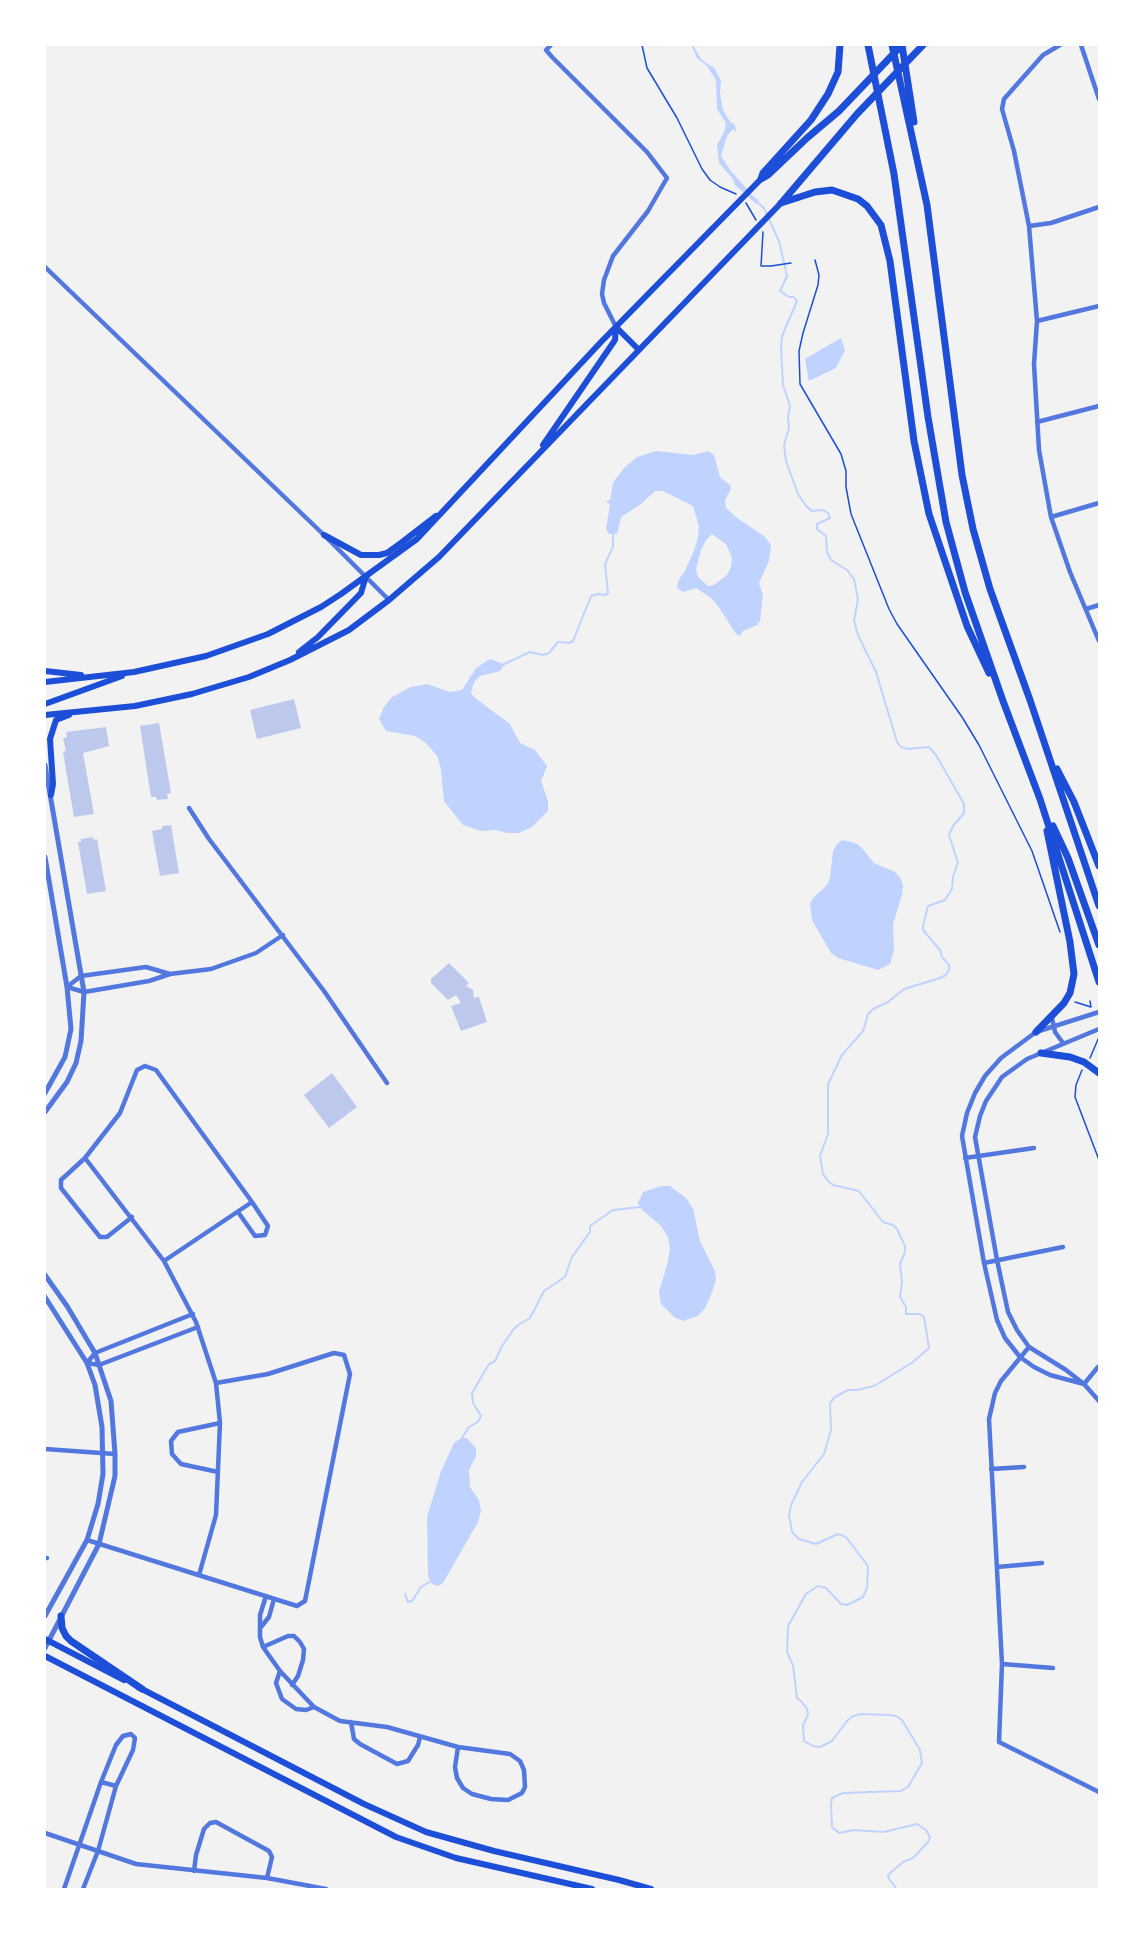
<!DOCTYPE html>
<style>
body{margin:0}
#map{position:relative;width:1144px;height:1934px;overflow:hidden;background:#f2f2f2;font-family:Arial,sans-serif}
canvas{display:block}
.frame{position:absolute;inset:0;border:46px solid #fff;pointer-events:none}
</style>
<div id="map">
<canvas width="1144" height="1934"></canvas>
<div class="frame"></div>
</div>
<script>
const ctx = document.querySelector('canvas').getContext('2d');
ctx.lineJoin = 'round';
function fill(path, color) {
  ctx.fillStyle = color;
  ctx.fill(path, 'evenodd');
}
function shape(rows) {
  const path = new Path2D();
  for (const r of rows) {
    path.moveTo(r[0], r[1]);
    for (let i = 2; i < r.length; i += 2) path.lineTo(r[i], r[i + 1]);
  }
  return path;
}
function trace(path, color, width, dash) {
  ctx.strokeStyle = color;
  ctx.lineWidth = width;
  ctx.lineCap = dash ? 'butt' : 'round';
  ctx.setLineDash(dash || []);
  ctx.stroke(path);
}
fill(shape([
 [691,45,693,45,701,59,715,69,721,81,720,93,723,110,730,122,735,125,736,131,736,132,733,129,727,136,721,156,731,171,755,198,759,200,756,204,735,185,733,179,719,163,717,145,724,132,726,123,717,109,716,80,707,66,697,58],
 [841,338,845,350,836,368,809,381,805,359],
 [656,451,693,455,708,451,714,455,720,477,730,485,731,489,725,500,726,508,737,518,764,536,771,545,769,561,759,583,763,595,760,621,757,625,743,631,740,636,736,634,718,606,710,597,696,588,683,592,677,588,679,579,684,573,695,548,698,537,699,526,693,506,663,491,655,491,641,504,621,517,617,534,609,534,606,529,610,505,606,501,610,500,613,483,624,468,637,457],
 [712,534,726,544,732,558,731,567,727,575,714,585,708,586,698,577,696,569,701,550,706,540],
 [490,659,501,663,503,667,500,671,480,676,474,682,471,693,475,698,510,724,520,743,535,750,547,766,541,781,548,801,548,811,532,827,519,833,507,833,496,830,481,831,463,825,444,801,441,769,437,756,426,743,415,736,386,731,379,719,384,707,392,697,411,687,427,684,450,692,462,690,476,668],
 [842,840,855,843,860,846,874,863,895,872,900,877,903,885,902,895,893,924,894,951,890,964,878,970,838,958,831,953,812,920,810,904,813,898,827,885,830,878,833,851,837,844],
 [661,1186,670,1186,687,1199,693,1209,700,1241,715,1271,716,1280,711,1295,705,1308,698,1316,683,1321,674,1317,661,1304,659,1292,667,1265,670,1249,668,1237,661,1226,642,1210,638,1203,643,1192],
 [461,1438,467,1438,476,1448,476,1456,469,1470,470,1487,479,1500,481,1511,478,1522,443,1583,438,1586,432,1584,428,1576,427,1517,441,1471,454,1443]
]), '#bfd3fe');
trace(shape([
 [757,202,764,208,779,241,787,276,780,291,789,297,794,297,797,301,782,336,781,348,783,385,790,406,788,417,789,428,784,445,786,461,798,494,806,506,812,511,823,510,828,513,830,518,817,524,817,529,826,536,827,552,831,560,847,570,854,579,858,599,854,621,858,635,876,672,897,742,901,747,908,749,929,747,936,755,964,804,964,813,953,826,949,835,958,863,953,877,952,889,945,900,928,906,923,926,923,930,940,950,942,957,949,965,949,970,946,975,940,978,904,989,888,1002,873,1009,868,1014,863,1031,842,1055,828,1084,828,1134,820,1156,823,1174,828,1181,833,1185,859,1191,883,1222,893,1225,897,1229,905,1246,905,1252,900,1264,902,1282,900,1297,906,1307,906,1314,920,1314,924,1317,929,1348,913,1362,874,1386,857,1390,848,1390,835,1397,830,1403,831,1430,824,1454,802,1482,791,1505,789,1515,792,1532,799,1539,816,1544,838,1534,846,1537,868,1566,867,1588,863,1597,847,1605,841,1604,826,1588,818,1586,806,1594,788,1626,787,1652,793,1665,797,1698,802,1702,807,1709,808,1715,803,1725,804,1741,813,1746,820,1747,832,1741,847,1721,853,1716,861,1714,888,1715,896,1716,902,1720,920,1750,922,1763,908,1787,901,1791,843,1793,832,1798,831,1804,832,1827,839,1833,854,1830,884,1832,917,1824,926,1830,930,1837,928,1842,913,1858,903,1862,888,1875,889,1879,897,1889],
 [502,665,530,652,543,655,549,653,558,642,569,643,573,641,591,596,598,594,606,595,608,593,605,564,613,547,613,535],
 [462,1438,469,1427,478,1422,481,1416,473,1403,472,1393,489,1364,495,1361,502,1346,513,1330,518,1325,530,1318,544,1291,565,1277,572,1257,590,1232,590,1226,613,1210,640,1207],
 [405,1594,408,1602,412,1601,421,1587,431,1581]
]), '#bfd3fe', 2);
fill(shape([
 [294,699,301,728,257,739,250,710],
 [159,723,171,793,167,794,168,799,157,800,156,797,151,797,140,726],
 [106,727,109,746,83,753,94,814,74,817,63,752,66,751,63,738,67,737,66,732],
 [171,825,179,873,160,876,152,831,162,829,162,826],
 [93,837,93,840,97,839,106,891,87,894,78,842,81,842,81,839],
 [449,963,469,983,466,986,473,990,474,998,479,997,487,1022,461,1031,451,1006,461,1003,456,995,448,1000,431,983,431,979],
 [332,1073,357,1107,329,1128,304,1095]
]), '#bdc9ec');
trace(shape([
 [642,45,647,68,677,118,702,169,710,180,720,187,736,194],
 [746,203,756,220],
 [763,232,761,266,771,266,791,263],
 [815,260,819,275,818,285,803,333,799,351,800,384,841,454,846,471,846,487,851,514,889,609,897,624,962,717,979,745,1032,851,1060,932],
 [1075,1002,1091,1007,1090,1001],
 [1090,1058,1099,1037],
 [1082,1070,1076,1085,1075,1097,1099,1160]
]), '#1d4ed8', 1.5);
trace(shape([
 [551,45,546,50,552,57,647,152,667,178,648,211,613,256,604,280,602,294,604,303,616,327],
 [1060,45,1043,55,1004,99,1002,109,1014,151,1029,226,1051,223,1099,207],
 [1081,45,1099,99],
 [1029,226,1037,321],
 [45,267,324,535,389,600],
 [1099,306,1037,321,1034,364,1039,450,1051,517,1070,572,1099,641],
 [1037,422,1099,406],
 [1051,517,1099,503],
 [1086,609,1099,605],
 [189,808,209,839,324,991,387,1083],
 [67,987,84,992,149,981,170,974,211,969,256,953,283,935],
 [67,987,81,976,146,967,170,974],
 [1052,1018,1055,1032,1063,1043],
 [1099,1029,1027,1059,1002,1077,986,1101,980,1116,975,1137,997,1260,1008,1312,1017,1330,1029,1347,1066,1370,1084,1384,1099,1401],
 [85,1158,164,1261,196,1322,216,1383,220,1423,216,1515,199,1575],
 [965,1158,1034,1148],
 [238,1212,255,1236,265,1235,268,1226,252,1202],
 [132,1217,107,1237,100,1237,61,1188,61,1180,85,1158,120,1113,137,1070,145,1066,156,1070,252,1202,164,1261],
 [984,1263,1063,1247],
 [193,1314,95,1353,87,1363,99,1365,198,1327],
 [1029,1347,1001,1381,995,1393,989,1419,1002,1664,999,1742,1099,1792],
 [1084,1384,1050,1375,1034,1367,1020,1357,1005,1338,997,1320,984,1263,962,1136,967,1113,975,1093,985,1076,1001,1058,1036,1032,1099,1012],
 [1084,1384,1098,1367],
 [45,1449,115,1454],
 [991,1469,1024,1467],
 [218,1472,181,1464,172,1454,171,1441,178,1432,220,1423],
 [87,1540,297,1606,305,1601,350,1374,344,1355,334,1353,268,1374,216,1383],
 [45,1558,47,1558],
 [997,1567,1042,1563],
 [266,1596,260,1615,260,1637,263,1647,280,1671,314,1707,340,1721,387,1727,458,1747,510,1754,520,1761,524,1770,525,1787,522,1793,508,1800,491,1799,472,1794,463,1788,457,1778,455,1767,458,1747],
 [261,1627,269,1617,274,1599],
 [263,1647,288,1636,294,1636,300,1642,304,1649,303,1660,298,1676,292,1685],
 [1002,1664,1053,1668],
 [280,1671,276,1683,282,1699,296,1709,306,1710,314,1707],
 [351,1722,354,1739,360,1744,397,1764,408,1761,418,1745,420,1737],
 [101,1782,116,1786],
 [45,1833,136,1864,267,1878,326,1889],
 [194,1871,196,1855,204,1829,210,1823,216,1822,269,1851,272,1857,267,1878],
 [64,1889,101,1782,116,1745,123,1736,131,1734,135,1738,133,1750,116,1786,98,1851,83,1889]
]), '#5277de', 4.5);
trace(shape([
 [45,765,84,992,81,1041,76,1063,67,1082,45,1112],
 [45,857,67,987,71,1029,65,1057,45,1093],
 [45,1275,67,1306,95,1353,111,1401,115,1454,115,1476,99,1544,45,1648],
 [45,1297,87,1363,95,1385,102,1427,103,1474,98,1504,87,1540,45,1616]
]), '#5277de', 5);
trace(shape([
 [616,327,639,350],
 [543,445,615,340,616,327],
 [324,535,361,555,379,555,387,553,401,543,436,516],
 [299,652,318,637,361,593,366,576],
 [45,671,81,675],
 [45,682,134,672,206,656,268,634,321,607,341,594,417,539,601,342,761,179],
 [45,704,122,676],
 [45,715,135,706,192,694,249,677,290,660,349,630,389,600,439,557,781,203],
 [51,795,53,784,50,739,56,720,69,715],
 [45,1639,124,1680],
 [45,1656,396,1837,456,1858,592,1889],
 [138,1687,364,1804,426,1832,494,1851,619,1880,651,1889]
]), '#1d4ed8', 6);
trace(shape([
 [868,45,894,174,928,417,946,522,965,592,1003,701,1040,799,1099,982],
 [892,45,927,205,962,475,973,529,990,589,1030,700,1099,906],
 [902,45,914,122],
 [761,179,768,175,807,138,839,111,902,45],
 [761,179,763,173,811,120,828,94,838,72,840,45],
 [783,201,857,114,923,45],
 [781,203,815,192,832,190,858,199,867,206,881,225,890,261,914,441,929,514,967,626,989,673],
 [1057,769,1074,802,1099,866],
 [1053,826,1068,858,1099,945],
 [1036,1032,1064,1003,1070,993,1074,974,1070,942,1047,831],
 [1041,1053,1070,1057,1084,1062,1099,1073],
 [61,1616,62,1628,66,1636,71,1641,142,1689]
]), '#1d4ed8', 7);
</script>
